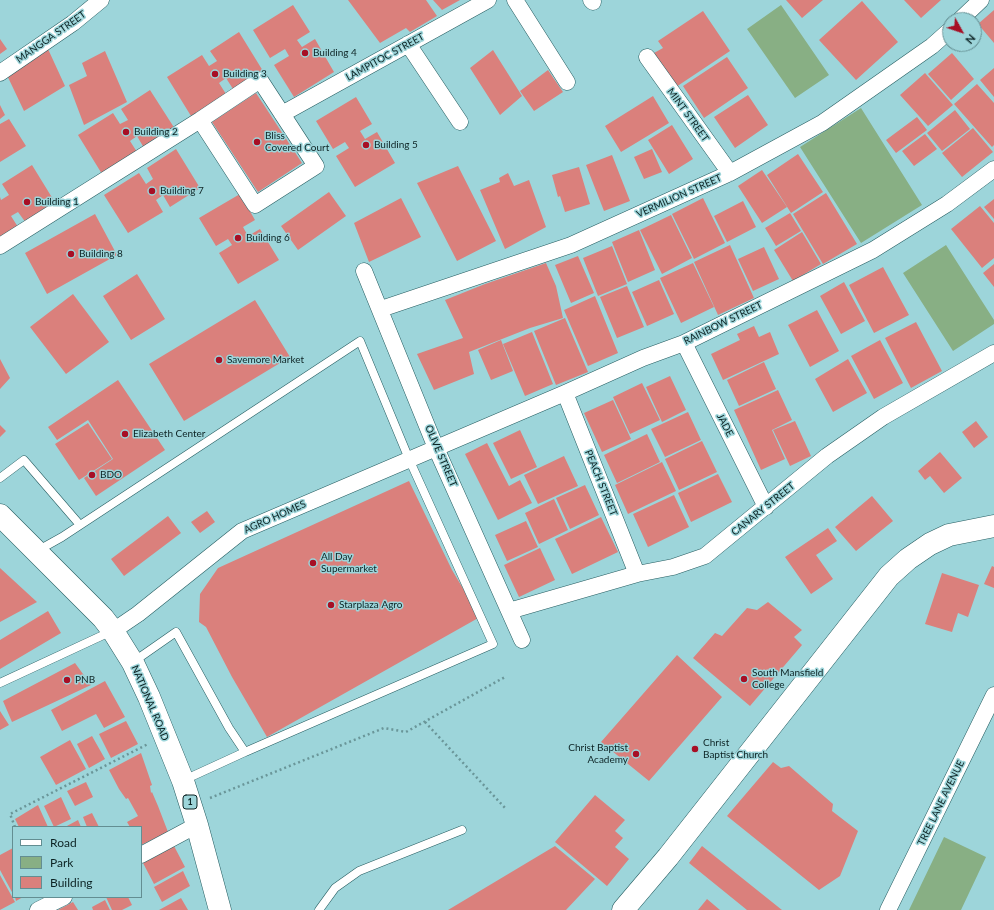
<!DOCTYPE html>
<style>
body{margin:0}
#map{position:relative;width:994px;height:910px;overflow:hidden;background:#9dd5da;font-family:Lato,sans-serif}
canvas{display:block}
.legend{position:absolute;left:12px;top:826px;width:130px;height:72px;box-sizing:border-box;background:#9dd5da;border:1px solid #638e92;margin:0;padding:5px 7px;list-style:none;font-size:12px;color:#0d2425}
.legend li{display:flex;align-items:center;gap:8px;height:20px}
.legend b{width:20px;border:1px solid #638e92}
.north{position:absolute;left:942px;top:12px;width:40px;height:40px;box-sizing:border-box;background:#9dd5da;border:1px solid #638e92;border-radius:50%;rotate:130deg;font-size:11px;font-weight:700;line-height:16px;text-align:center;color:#0d2425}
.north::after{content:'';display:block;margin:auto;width:14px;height:18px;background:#a70f25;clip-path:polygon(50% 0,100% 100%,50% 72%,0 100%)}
</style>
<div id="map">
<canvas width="994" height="910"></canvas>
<ul class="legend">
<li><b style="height:5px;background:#fff"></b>Road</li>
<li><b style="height:11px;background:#88af84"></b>Park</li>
<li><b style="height:11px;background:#da807c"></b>Building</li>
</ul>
<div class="north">N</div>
</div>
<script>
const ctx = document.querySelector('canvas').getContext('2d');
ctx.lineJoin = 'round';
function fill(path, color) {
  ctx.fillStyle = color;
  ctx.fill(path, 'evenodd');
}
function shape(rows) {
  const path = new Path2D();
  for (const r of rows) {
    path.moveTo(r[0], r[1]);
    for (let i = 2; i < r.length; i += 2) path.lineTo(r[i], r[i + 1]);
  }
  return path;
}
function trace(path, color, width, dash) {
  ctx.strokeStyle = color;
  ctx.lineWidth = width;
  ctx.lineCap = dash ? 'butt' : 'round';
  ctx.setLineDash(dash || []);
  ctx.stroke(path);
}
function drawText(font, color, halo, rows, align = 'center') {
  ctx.font = font + ' Lato,sans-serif';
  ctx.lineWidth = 3;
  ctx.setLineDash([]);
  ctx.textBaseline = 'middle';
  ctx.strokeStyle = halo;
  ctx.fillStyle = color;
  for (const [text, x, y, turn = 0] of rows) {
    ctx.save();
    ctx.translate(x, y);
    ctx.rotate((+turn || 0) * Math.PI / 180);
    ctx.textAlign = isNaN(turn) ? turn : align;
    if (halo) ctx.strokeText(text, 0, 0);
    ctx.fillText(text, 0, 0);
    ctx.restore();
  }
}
fill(shape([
 [781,5,829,75,795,98,747,29],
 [861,108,922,205,861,243,800,147],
 [946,245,994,320,994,324,953,351,903,273],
 [944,837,986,857,961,910,909,910]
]), '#88af84');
fill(shape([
 [348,0,426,0,437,16,410,32,406,28,380,43],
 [433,0,460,0,442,10],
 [786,0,823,0,802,18],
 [904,0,941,0,921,18],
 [862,1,898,42,856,80,819,40],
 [293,5,310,32,297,40,302,47,315,39,334,72,294,97,274,65,289,56,285,49,270,58,253,30],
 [994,10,994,43,978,24],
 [703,11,730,51,676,87,654,53,663,48,658,41],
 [239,32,263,71,233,89,226,78,219,83,226,94,191,116,167,77,202,55,209,66,217,61,210,51],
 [0,39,7,49,0,54],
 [48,49,65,86,24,111,5,71],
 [493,50,522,96,500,115,470,68],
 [105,51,127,102,84,125,69,85,87,76,82,63],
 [952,53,974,79,951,100,928,74],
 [727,57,748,88,704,118,683,86],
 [994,68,994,97,980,80],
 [548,70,563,92,534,111,520,91],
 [925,73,953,105,928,126,900,95],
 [977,84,994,103,994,145,992,147,954,104],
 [150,90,175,129,144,148,137,136,130,141,137,152,102,174,78,135,113,113,120,124,128,120,121,109],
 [256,93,302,163,258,192,212,122],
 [748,95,768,125,735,148,714,117],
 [653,96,669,123,621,152,605,126],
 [356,97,372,124,360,131,365,139,377,132,395,163,355,187,336,156,349,148,345,142,333,149,316,121],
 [0,105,5,115,0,119],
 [955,110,970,129,942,151,927,133],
 [917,117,927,130,896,153,886,140],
 [9,119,26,146,0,162,0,124],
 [672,125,693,159,669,174,648,140],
 [973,128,993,152,962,177,942,153],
 [925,134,937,149,914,166,902,151],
 [176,149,200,188,170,207,163,195,156,200,163,212,128,233,104,195,139,173,146,184,153,179,147,168],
 [652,149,662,172,644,179,634,157],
 [798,154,823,192,791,213,767,175],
 [612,155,630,201,604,211,586,165],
 [32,165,56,204,26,223,18,212,11,216,18,227,0,239,0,197,1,200,9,195,2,184],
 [458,166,496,241,457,261,417,183],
 [579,167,590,204,565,212,560,196,558,197,552,175],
 [762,170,787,207,762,223,738,186],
 [508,173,514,186,529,180,546,227,505,249,480,190,500,182,499,178],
 [329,192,346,216,298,250,281,226],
 [826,193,857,244,823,264,793,214],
 [240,194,255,220,243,227,248,236,260,229,279,260,238,284,219,253,232,245,228,239,216,246,199,218],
 [401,198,421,237,369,262,354,223],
 [703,198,725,243,694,259,672,214],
 [994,199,994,219,984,207],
 [743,201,756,227,727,242,714,216],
 [980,206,994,223,994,258,982,268,951,229],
 [790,213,801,231,776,246,765,228],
 [95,214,117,255,47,294,25,253],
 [671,215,692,258,662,274,640,230],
 [639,230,655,270,628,282,612,242],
 [802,232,821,264,793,281,774,250],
 [730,245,754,298,718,315,694,262],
 [612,246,627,284,598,296,583,258],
 [764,247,779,279,753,291,738,259],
 [578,256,594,293,571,303,555,265],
 [546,263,556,286,563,318,530,328,469,352,474,374,434,390,417,354,463,338,445,300,485,284],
 [693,263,714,307,681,323,660,278],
 [994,264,994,287,983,273],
 [883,267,909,315,874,333,849,285],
 [137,274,165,319,131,340,103,296],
 [659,280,674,314,647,326,632,292],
 [844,282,865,321,841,334,820,296],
 [627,286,644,327,617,338,600,297],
 [73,294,109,342,66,374,30,327],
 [595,296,618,353,588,366,564,310],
 [255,300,290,357,184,421,149,364],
 [817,310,839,351,810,367,788,325],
 [565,318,588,372,556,385,534,331],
 [916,322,942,371,911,388,885,338],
 [754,326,759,337,770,332,779,354,723,380,711,354,740,340,737,334],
 [532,332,553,384,525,396,503,344],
 [501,340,513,371,491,380,478,350],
 [880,340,903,383,874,399,851,356],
 [0,359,10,378,0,389],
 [848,359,867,393,833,412,815,379],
 [764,362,776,389,739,406,727,380],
 [670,376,686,410,662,422,646,387],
 [118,380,165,450,96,496,84,478,113,459,88,420,57,440,48,427],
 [642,383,660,420,630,434,613,397],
 [778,390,792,420,772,430,785,459,761,470,734,410],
 [613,400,631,439,602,452,584,413],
 [688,412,701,440,665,457,651,429],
 [795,421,811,456,790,466,773,430],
 [976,421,988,437,974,448,962,432],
 [88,423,112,459,79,480,55,444],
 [0,425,6,431,0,437],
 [520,430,537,467,511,479,493,443],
 [647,434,660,462,617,483,604,455],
 [702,441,717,472,679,490,665,459],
 [487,443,509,486,520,480,532,503,498,520,465,454],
 [940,452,962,478,944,493,930,476,925,480,918,471],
 [564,456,578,486,538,504,524,475],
 [662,462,676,491,628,514,615,485],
 [718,474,732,502,691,522,678,493],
 [409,481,452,570,480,617,267,737,232,677,206,627,199,622,200,594,218,568],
 [585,485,599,515,570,529,556,498],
 [674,495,689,527,648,547,633,514],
 [872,496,893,521,856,551,835,527],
 [554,499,568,530,539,544,525,513],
 [207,511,215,522,200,533,191,522],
 [168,516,181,533,124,576,111,559],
 [601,517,618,552,572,574,555,539],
 [526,521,538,547,507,561,495,535],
 [828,528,837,541,816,555,833,579,811,594,785,557],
 [540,548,555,580,519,597,504,565],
 [992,566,994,567,994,588,984,584],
 [0,568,37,602,0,622],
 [942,573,979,585,968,617,958,613,952,632,925,624],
 [768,602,802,630,794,637,802,645,750,706,693,658,715,633,722,636,747,608,757,610],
 [48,611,61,633,0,669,0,640],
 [677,655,722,697,649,781,601,742],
 [75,663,91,685,12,722,3,701],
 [105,681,125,717,104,728,96,714,62,731,51,710],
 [0,711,9,725,0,730],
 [126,721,138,744,111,758,99,734],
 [92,736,105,759,89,768,77,744],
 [70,740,86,769,56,785,40,757],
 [141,753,152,785,150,786,151,793,152,792,158,806,168,832,141,845,141,827,130,827,127,822,138,816,128,798,126,799,119,789,109,770],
 [773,762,781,768,789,766,833,804,832,811,858,831,840,876,819,890,727,816],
 [86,782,93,797,75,806,67,791],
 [595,795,625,820,615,831,623,838,615,847,629,859,607,886,555,842],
 [61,797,71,819,54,827,44,806],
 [38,805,48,827,19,827,15,819],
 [92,813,99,827,87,827,83,817],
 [78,820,81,827,65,827],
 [174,846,185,867,154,884,143,863],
 [555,846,595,879,566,910,448,910],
 [702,846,782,910,747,910,689,863],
 [13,848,13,894,0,870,0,855],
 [183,871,190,886,162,902,154,887],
 [0,875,15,902,0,910],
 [15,897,23,897,16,901],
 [106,897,128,897,132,905,122,910,112,910],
 [181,898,188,910,159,910],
 [707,899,720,910,698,910],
 [105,900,110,910,93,910,92,907],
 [73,902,78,910,58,910]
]), '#da807c');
const lane = shape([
 [0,478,24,460,80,525],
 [37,551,62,537,360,341,409,459,493,644,245,752],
 [133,662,176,632,229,728,245,752,184,780],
 [0,683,112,631],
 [319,910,335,888,359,871,462,830]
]);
const street = shape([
 [515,0,567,82],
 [591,0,593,2],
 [960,20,981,0],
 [408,44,460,122],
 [647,57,730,173],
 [0,73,73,23,101,0],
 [282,114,488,0],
 [0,246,200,120,260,80,316,166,255,205,200,120],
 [364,271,436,448,522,640],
 [381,309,571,245,730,173,822,123,932,46,950,30],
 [684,343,766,507],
 [565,393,637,574],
 [509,611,637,574,673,567,705,556,827,456,883,417,994,353],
 [113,631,138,614,242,531,565,393,643,358,684,343,873,250,947,204,994,169],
 [141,855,197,825],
 [38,910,64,897],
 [888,910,994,695]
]);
const secondary = shape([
 [623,910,668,857,889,576,908,559,930,544,949,535,994,526]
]);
const highway = shape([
 [0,515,103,618,113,631,133,663,149,697,183,781,197,825,220,910]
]);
trace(lane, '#265d61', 9);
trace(street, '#265d61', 17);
trace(secondary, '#265d61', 23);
trace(highway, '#265d61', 23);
trace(shape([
 [425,722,506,809],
 [210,798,384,728,406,732,505,677],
 [15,827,10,814,148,744]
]), '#6a9699', 2.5, [2, 3]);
trace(lane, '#fff', 8);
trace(street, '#fff', 16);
trace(secondary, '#fff', 22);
trace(highway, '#fff', 22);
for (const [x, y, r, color] of [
 [305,53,4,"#a70f25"],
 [215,74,4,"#a70f25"],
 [126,132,4,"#a70f25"],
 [257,142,4,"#a70f25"],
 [366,145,4,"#a70f25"],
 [152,191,4,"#a70f25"],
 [27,202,4,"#a70f25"],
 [238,238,4,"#a70f25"],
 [71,254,4,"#a70f25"],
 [219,360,4,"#a70f25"],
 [125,434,4,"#a70f25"],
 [92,475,4,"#a70f25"],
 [313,563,4,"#a70f25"],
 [331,605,4,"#a70f25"],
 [744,679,4,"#a70f25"],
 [67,680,4,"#a70f25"],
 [695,749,4,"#a70f25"],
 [636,754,4,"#a70f25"]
]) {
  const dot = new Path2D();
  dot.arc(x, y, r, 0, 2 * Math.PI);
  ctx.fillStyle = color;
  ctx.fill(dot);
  trace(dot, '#9dd5da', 1.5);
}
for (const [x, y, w] of [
 [190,802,14]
]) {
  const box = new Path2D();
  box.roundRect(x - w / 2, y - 7, w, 14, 3);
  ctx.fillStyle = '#9dd5da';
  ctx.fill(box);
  trace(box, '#0d2425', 1);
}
drawText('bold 9px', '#0d2425', null, [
 ["1",190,802]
]);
drawText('10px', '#0d2425', '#9dd5da', [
 ["MANGGA STREET",51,37,-35],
 ["LAMPITOC STREET",385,57,-29],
 ["MINT STREET",688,115,54],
 ["VERMILION STREET",679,196,-24],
 ["RAINBOW STREET",723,323,-26],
 ["JADE",725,425,63],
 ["OLIVE STREET",441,456,67],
 ["PEACH STREET",601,483,68],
 ["CANARY STREET",763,509,-39],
 ["AGRO HOMES",275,517,-24],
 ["NATIONAL ROAD",150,703,67],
 ["TREE LANE AVENUE",941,803,-64]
]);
drawText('10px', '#0d2425', '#9dd5da', [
 ["Building 4",313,53],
 ["Building 3",223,74],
 ["Building 2",134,132],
 ["Bliss",265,136],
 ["Covered Court",265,148],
 ["Building 5",374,145],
 ["Building 7",160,191],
 ["Building 1",35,202],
 ["Building 6",246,238],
 ["Building 8",79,254],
 ["Savemore Market",227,360],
 ["Elizabeth Center",133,434],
 ["BDO",100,475],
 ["All Day",321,557],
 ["Supermarket",321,569],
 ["Starplaza Agro",339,605],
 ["South Mansfield",752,673],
 ["College",752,685],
 ["PNB",75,680],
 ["Christ",703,743],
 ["Baptist Church",703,755],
 ["Christ Baptist",628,748,"right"],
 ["Academy",628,760,"right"]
], 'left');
</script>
